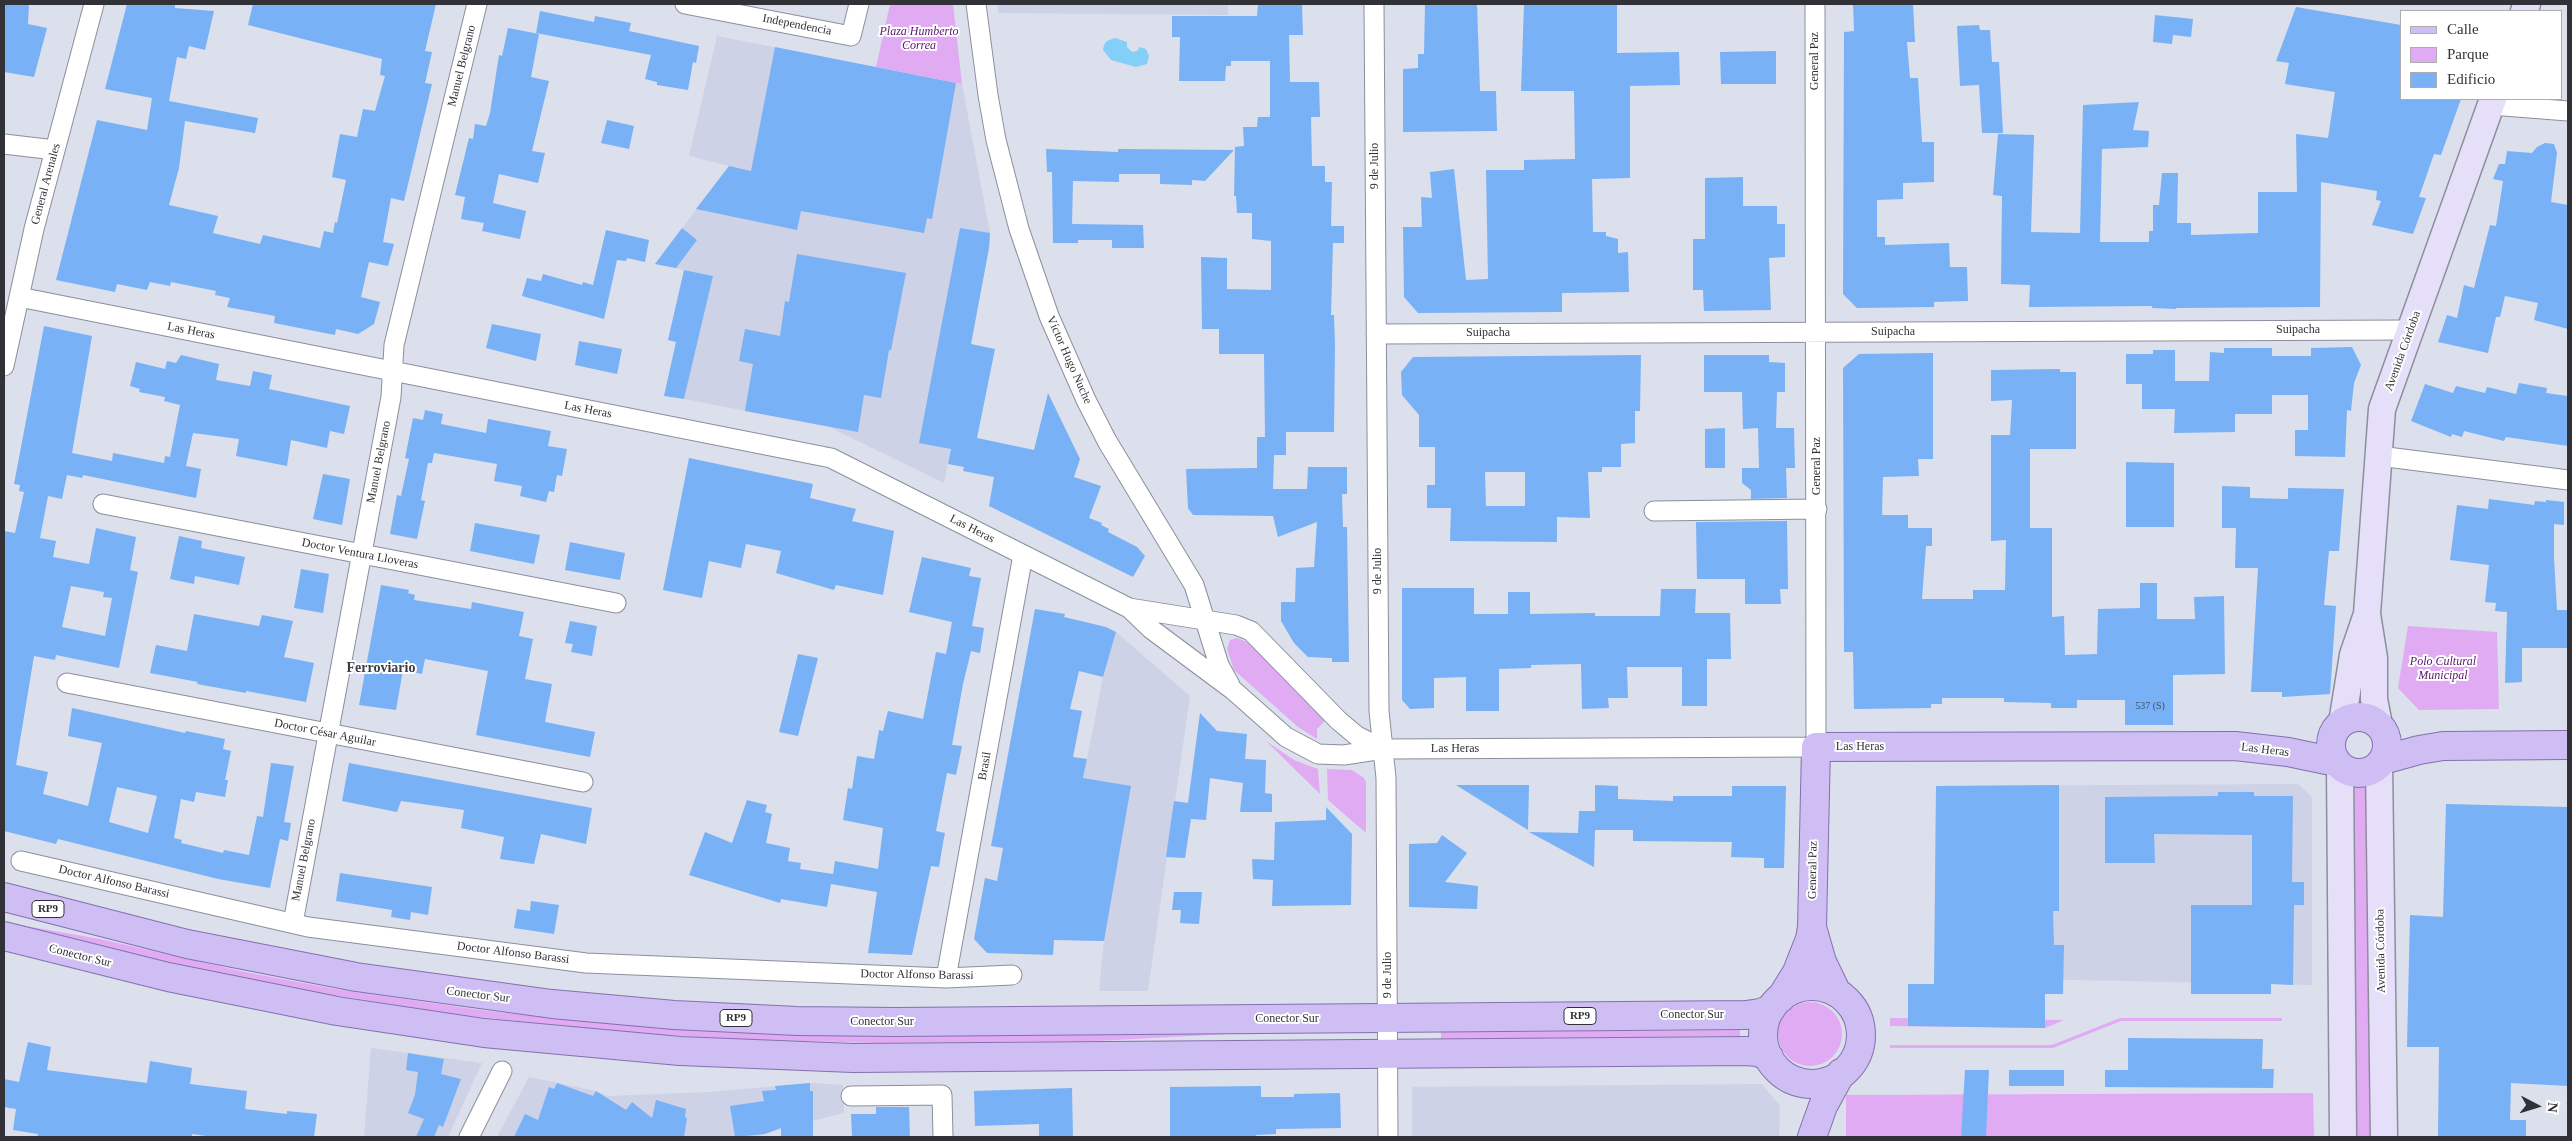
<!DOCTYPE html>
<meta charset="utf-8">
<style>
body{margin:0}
#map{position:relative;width:2572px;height:1141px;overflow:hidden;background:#dcdfec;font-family:"Times New Roman",serif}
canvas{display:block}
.frame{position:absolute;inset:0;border:5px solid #313237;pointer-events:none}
.legend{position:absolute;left:2400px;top:10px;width:162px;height:90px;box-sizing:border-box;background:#fff;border:1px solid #adadaf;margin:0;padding:6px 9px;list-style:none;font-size:15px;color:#313237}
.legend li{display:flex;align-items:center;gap:10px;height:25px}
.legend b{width:25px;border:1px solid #adadaf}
.north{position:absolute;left:2512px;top:1081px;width:50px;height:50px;-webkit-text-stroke:4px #fff;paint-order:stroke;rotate:95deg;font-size:14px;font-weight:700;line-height:20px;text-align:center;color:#313237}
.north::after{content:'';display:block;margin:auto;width:18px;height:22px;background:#313237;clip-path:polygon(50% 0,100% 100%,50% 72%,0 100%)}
</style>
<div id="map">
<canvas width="2572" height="1141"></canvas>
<div class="frame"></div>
<ul class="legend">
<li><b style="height:6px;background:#cebef4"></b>Calle</li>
<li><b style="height:14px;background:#e1abf4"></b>Parque</li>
<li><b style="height:14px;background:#78b1f6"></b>Edificio</li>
</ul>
<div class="north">N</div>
</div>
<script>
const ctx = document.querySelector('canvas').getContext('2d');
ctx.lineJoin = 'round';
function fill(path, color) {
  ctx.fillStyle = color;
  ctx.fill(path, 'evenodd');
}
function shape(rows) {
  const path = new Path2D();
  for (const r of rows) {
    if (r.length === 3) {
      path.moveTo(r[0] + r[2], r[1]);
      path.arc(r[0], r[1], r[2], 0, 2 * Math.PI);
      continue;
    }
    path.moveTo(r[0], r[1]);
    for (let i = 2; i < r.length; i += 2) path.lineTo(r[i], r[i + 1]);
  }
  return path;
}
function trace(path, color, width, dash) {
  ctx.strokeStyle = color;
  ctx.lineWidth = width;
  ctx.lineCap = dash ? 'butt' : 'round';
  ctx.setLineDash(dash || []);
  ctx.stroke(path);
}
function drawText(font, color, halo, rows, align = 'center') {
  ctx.font = font + ' "Times New Roman",serif';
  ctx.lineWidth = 4;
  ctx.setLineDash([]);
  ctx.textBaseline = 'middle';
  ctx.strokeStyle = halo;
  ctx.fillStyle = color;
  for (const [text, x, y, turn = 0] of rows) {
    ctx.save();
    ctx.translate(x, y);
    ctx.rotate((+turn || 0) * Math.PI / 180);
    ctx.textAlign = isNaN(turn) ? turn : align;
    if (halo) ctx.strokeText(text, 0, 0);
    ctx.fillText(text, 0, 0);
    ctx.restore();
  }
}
fill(shape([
 [998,4,1228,4,1228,15,998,13],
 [717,36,962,84,990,233,989,248,944,483,829,427,684,399,713,276,655,264,729,166,689,156],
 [1116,632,1190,696,1148,991,1099,991,1104,941,1054,940,1087,759,1103,677],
 [2298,784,2312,797,2312,985,1935,977,1936,786],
 [371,1048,482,1063,448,1137,364,1137],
 [529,1077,596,1091,608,1096,708,1092,814,1083,843,1085,844,1113,780,1129,755,1137,497,1137],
 [1762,1084,1780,1106,1779,1137,1412,1137,1412,1087]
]), '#cdd2e6');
fill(shape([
 [890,4,953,4,962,84,876,67],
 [2408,626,2497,632,2499,709,2419,710,2398,688],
 [1237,638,1250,643,1325,721,1317,729,1317,739,1298,727,1234,670,1227,649,1230,640],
 [1266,741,1294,760,1318,769,1320,794],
 [1327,769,1352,770,1364,778,1366,782,1366,833,1328,800],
 [2350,786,2368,786,2366,811,2371,1137,2356,1137],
 [4,920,26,926,100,939,245,972,341,990,488,1011,635,1026,733,1032,881,1036,1335,1033,1227,1034,1097,1041,878,1043,730,1039,632,1033,460,1015,290,988,145,957,49,933],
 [1810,1034,32],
 [1890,1018,2064,1020,2045,1028,1890,1026],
 [2120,1018,2282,1018,2282,1021,2121,1021,2053,1048,1890,1048,1890,1045,2052,1045],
 [1740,1030,1740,1036,1441,1039,1441,1032],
 [2313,1093,2314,1137,1846,1137,1846,1095]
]), '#e1abf4');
fill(shape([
 [1115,38,1127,42,1127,47,1132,52,1137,51,1140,47,1146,49,1149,56,1147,64,1136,67,1111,60,1103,50,1104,45,1107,41]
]), '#84cff8');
fill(shape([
 [4,4,29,4,28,24,47,28,34,77,4,72],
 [127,4,175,4,175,8,214,11,205,50,189,46,186,59,177,57,169,101,258,118,255,133,185,121,179,168,169,205,218,216,213,233,260,244,263,235,320,248,324,231,333,233,335,222,337,223,346,180,332,177,340,134,357,137,363,109,375,111,385,76,380,75,382,59,248,25,253,4,436,4,425,51,432,52,425,83,432,84,404,201,391,198,383,242,394,244,388,266,369,262,361,297,380,302,374,324,358,334,336,329,335,335,274,323,275,316,227,307,230,298,215,295,216,291,171,282,170,286,150,282,147,290,117,284,115,292,56,280,97,120,147,130,152,98,105,89],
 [1258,4,1302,4,1303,35,1289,35,1290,82,1319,82,1320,117,1311,117,1312,166,1325,166,1325,182,1332,182,1331,226,1344,226,1344,243,1333,243,1331,315,1334,315,1335,346,1334,432,1286,432,1286,455,1274,455,1273,489,1307,489,1308,467,1347,467,1347,494,1342,494,1343,527,1347,527,1349,662,1332,662,1332,658,1308,657,1294,643,1281,621,1281,602,1295,602,1296,568,1314,567,1317,522,1278,537,1273,516,1193,515,1188,508,1186,469,1257,468,1257,437,1265,437,1264,354,1219,354,1219,329,1202,329,1201,257,1227,258,1227,289,1271,290,1271,241,1252,239,1252,213,1237,213,1236,196,1234,196,1235,147,1244,146,1243,127,1257,127,1258,117,1270,117,1270,61,1231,61,1231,66,1226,66,1225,81,1179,81,1180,37,1172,37,1172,16,1257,16],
 [1425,4,1477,4,1480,91,1496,91,1497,131,1403,132,1403,69,1418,68,1418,54,1424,54],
 [1524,4,1617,4,1617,53,1679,52,1680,85,1630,86,1630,178,1592,179,1593,232,1606,232,1606,236,1618,239,1618,253,1628,252,1629,292,1562,293,1562,312,1418,313,1404,297,1403,227,1422,227,1421,197,1432,198,1430,172,1454,169,1466,280,1488,279,1486,170,1524,170,1524,160,1575,159,1574,91,1521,91],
 [1853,4,1913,4,1915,42,1907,42,1910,78,1918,78,1922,142,1934,142,1934,182,1903,183,1903,199,1877,200,1877,237,1885,237,1885,245,1949,243,1950,267,1967,267,1968,301,1934,302,1934,307,1857,308,1843,294,1844,32,1854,31],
 [2296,7,2401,25,2401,99,2461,99,2441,155,2434,154,2419,197,2426,198,2413,234,2372,225,2381,201,2376,200,2377,191,2321,182,2320,307,2176,308,2176,309,2152,308,2152,306,2029,307,2030,285,2001,284,2002,196,1993,195,1998,134,2034,135,2031,232,2080,233,2083,105,2139,102,2133,130,2149,131,2148,147,2102,149,2100,242,2149,242,2149,231,2153,231,2153,205,2159,205,2162,173,2178,173,2177,223,2191,223,2191,235,2258,233,2258,192,2297,192,2296,134,2328,138,2335,92,2285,84,2289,63,2276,61],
 [540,11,594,22,595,16,631,23,629,31,699,46,696,63,693,62,688,90,657,85,657,82,645,79,651,55,536,33],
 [2155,15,2193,19,2191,37,2173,35,2172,44,2153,42],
 [1979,25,1980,30,1990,30,1992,62,1999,62,2003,133,1982,133,1979,85,1960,86,1957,26],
 [508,28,539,34,531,77,549,81,532,151,545,153,538,183,499,174,493,203,526,211,520,239,482,231,484,223,461,219,465,197,455,195,469,138,473,139,475,124,486,126,490,113,499,55,502,56],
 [775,47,956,83,932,219,927,218,924,233,801,211,797,230,696,209,729,166,751,171],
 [1776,51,1776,84,1721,84,1720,52],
 [607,120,634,126,629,149,601,143],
 [2545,143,2554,144,2557,153,2551,202,2568,205,2568,329,2534,320,2538,303,2505,296,2500,317,2496,317,2488,353,2438,342,2447,315,2457,318,2464,285,2474,288,2490,225,2496,226,2503,181,2493,179,2499,164,2505,164,2507,151,2532,153,2537,147],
 [1046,149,1118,152,1118,149,1234,150,1205,181,1192,180,1192,185,1160,184,1160,174,1119,174,1119,182,1073,181,1072,224,1143,225,1144,248,1112,248,1112,240,1078,240,1078,243,1053,243,1052,172,1047,172],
 [1743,177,1743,206,1777,206,1777,224,1785,224,1785,257,1769,258,1771,310,1704,311,1703,290,1693,290,1693,239,1705,239,1705,178],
 [682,228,697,240,676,268,655,264],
 [960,228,990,233,989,248,971,344,995,349,977,438,1034,450,1048,393,1080,459,1074,477,1101,486,1089,518,1102,523,1101,525,1109,529,1108,532,1137,547,1145,556,1133,577,989,506,994,477,963,471,964,467,948,464,951,449,919,443],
 [606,230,649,240,645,262,627,258,626,261,617,260,604,319,522,296,527,278,541,281,543,274,582,285,583,282,593,285],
 [797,254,906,273,891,350,889,350,881,398,864,395,858,432,745,411,753,364,739,361,745,329,780,336,785,301,789,302],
 [684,270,713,276,684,399,664,396,676,342,668,340],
 [492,324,541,334,536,361,486,348],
 [44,326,92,336,72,453,112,461,113,453,164,463,165,456,170,457,180,405,164,401,165,397,139,392,140,389,130,386,136,362,165,369,167,361,176,363,181,355,219,364,216,380,250,386,253,371,272,375,269,389,350,406,344,434,330,431,327,448,291,440,287,466,236,456,239,439,193,433,186,466,201,469,196,498,83,475,82,478,67,475,62,499,48,496,40,538,56,541,53,557,89,564,96,528,136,537,130,570,138,572,119,668,56,655,55,660,34,656,16,765,48,772,43,794,88,806,102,743,68,736,72,708,185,733,186,731,225,739,223,749,231,751,225,780,228,780,225,797,196,792,194,802,181,799,174,838,182,840,181,843,223,853,224,850,249,855,257,816,263,817,271,763,294,766,284,822,291,823,288,841,280,839,270,888,218,879,58,839,56,844,4,831,4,531,15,533,24,492,19,491,20,485,14,484],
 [71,586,104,592,103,597,112,598,105,636,62,627],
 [117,787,157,796,148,833,109,822],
 [579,341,622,349,617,374,575,365],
 [2352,347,2361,365,2354,383,2351,411,2347,410,2345,457,2295,456,2295,430,2308,430,2308,395,2272,395,2272,414,2235,414,2235,432,2174,433,2175,409,2142,409,2142,384,2126,384,2126,354,2153,354,2153,350,2175,350,2175,381,2209,381,2210,352,2224,353,2224,348,2272,348,2272,356,2311,356,2311,348],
 [1933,353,1933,459,1918,459,1919,476,1883,477,1882,515,1908,515,1908,528,1932,528,1932,546,1926,546,1922,599,1973,599,1973,590,2005,590,2006,540,1991,541,1991,435,2010,435,2012,400,1991,401,1991,370,2060,369,2060,372,2076,372,2076,449,2030,449,2030,528,2052,528,2052,617,2064,616,2065,655,2097,654,2098,609,2140,608,2140,583,2157,583,2157,619,2195,619,2194,597,2224,596,2225,674,2173,675,2173,725,2125,725,2125,700,2077,700,2077,708,2051,708,2051,703,2004,702,2004,698,1942,698,1942,704,1931,704,1931,708,1854,709,1853,652,1844,652,1843,368,1859,354],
 [1641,355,1640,411,1635,411,1635,443,1621,444,1621,467,1602,467,1602,472,1588,472,1590,518,1557,517,1557,542,1450,541,1451,508,1427,508,1427,485,1435,485,1435,447,1419,447,1419,415,1402,395,1401,372,1413,357],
 [1485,472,1525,472,1525,506,1486,506],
 [1704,355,1769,355,1769,362,1785,363,1785,392,1777,392,1776,428,1794,428,1795,468,1786,468,1787,498,1751,499,1751,490,1742,483,1742,468,1759,468,1758,428,1743,429,1742,392,1704,392],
 [2519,383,2547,388,2546,393,2568,396,2568,446,2506,437,2504,441,2464,431,2462,437,2452,434,2451,437,2411,421,2425,384,2453,393,2456,386,2485,393,2487,387,2516,394],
 [425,410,443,414,441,424,486,433,488,419,551,431,548,446,567,449,562,476,557,475,554,492,549,491,546,502,520,496,522,486,494,481,497,464,434,453,432,463,428,463,421,500,425,501,417,539,390,534,397,495,401,496,409,459,405,458,413,418,423,420],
 [1725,428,1725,468,1705,468,1705,429],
 [689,458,813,484,810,498,856,509,852,521,894,531,883,595,836,585,834,590,776,573,781,551,746,544,741,568,709,561,702,598,663,590],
 [2126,462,2174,463,2174,527,2126,527],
 [323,474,350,479,342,525,313,519],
 [2222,486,2250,487,2250,498,2288,499,2288,488,2344,489,2339,551,2329,551,2324,605,2336,606,2330,694,2282,697,2282,692,2251,692,2258,568,2235,568,2236,528,2222,528],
 [2489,499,2534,505,2535,501,2546,502,2546,500,2564,502,2564,525,2554,524,2554,558,2557,610,2568,610,2568,648,2522,648,2522,682,2505,683,2507,612,2495,611,2496,603,2485,602,2489,565,2450,560,2457,505,2488,509],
 [1787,521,1788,589,1780,589,1781,604,1745,604,1745,579,1697,579,1696,522],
 [475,523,540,535,534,564,470,551],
 [179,536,202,541,201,548,245,557,239,585,195,576,194,584,170,579],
 [570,542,625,553,620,580,565,570],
 [922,557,971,568,969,576,981,578,972,626,984,628,980,653,971,651,963,684,952,745,962,746,956,775,947,773,936,831,945,833,943,843,939,867,931,866,912,955,868,953,877,892,831,884,827,907,781,899,780,903,689,875,705,832,732,843,747,800,767,805,765,812,772,814,766,843,790,848,788,861,801,863,800,869,833,874,835,861,878,869,883,828,843,820,848,788,852,789,857,756,874,759,879,730,883,731,888,711,923,719,936,652,946,654,952,622,909,612],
 [301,569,329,574,323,613,294,608],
 [381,585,409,590,408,593,415,595,414,600,471,609,472,602,524,612,519,636,533,639,525,679,552,684,545,722,595,732,590,757,476,735,488,671,425,659,422,674,403,670,396,710,359,705],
 [1402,588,1474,588,1474,614,1508,614,1508,592,1530,592,1530,614,1595,613,1595,616,1660,616,1661,589,1696,589,1695,613,1730,613,1731,659,1707,659,1707,706,1682,706,1682,667,1627,667,1628,698,1608,698,1609,708,1582,709,1581,664,1531,665,1531,668,1499,669,1499,711,1466,711,1466,677,1434,678,1434,708,1410,709,1402,700],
 [1035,609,1065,614,1064,617,1106,627,1116,632,1103,677,1079,671,1070,709,1082,711,1073,757,1087,759,1083,778,1131,786,1104,941,1054,940,1053,955,987,953,974,939,985,878,997,881,1003,848,991,846],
 [194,614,259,626,262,615,293,621,284,657,314,663,306,702,246,691,246,693,197,684,198,682,150,673,156,645,187,651],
 [570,621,597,626,592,656,571,652,573,644,565,643],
 [798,654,818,658,798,736,779,732],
 [1200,713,1217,731,1247,734,1245,759,1266,760,1265,793,1272,794,1272,812,1240,812,1243,783,1210,778,1206,820,1191,819,1185,858,1166,857,1174,801,1188,803],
 [349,763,592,808,586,844,541,834,534,864,500,859,504,837,461,828,464,810,401,801,397,812,342,801],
 [1456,785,1529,785,1528,830],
 [1595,785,1618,786,1618,799,1673,801,1673,796,1732,796,1732,786,1786,786,1784,868,1764,868,1764,858,1731,857,1732,842,1633,841,1633,830,1595,830,1594,867,1529,832,1578,833,1579,811,1595,811],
 [2059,785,2059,911,2053,911,2054,945,2064,945,2063,994,2045,994,2045,1028,1908,1026,1908,984,1934,984,1936,786],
 [2218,792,2254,792,2254,796,2293,796,2292,882,2304,882,2304,905,2294,905,2293,985,2271,984,2271,994,2191,994,2191,905,2252,905,2252,835,2154,834,2155,863,2105,863,2105,797,2218,796],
 [2446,804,2568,807,2568,1086,2511,1083,2510,1120,2526,1120,2526,1137,2438,1137,2439,1047,2407,1047,2410,915,2443,917],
 [1326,807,1352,834,1351,905,1272,906,1273,880,1253,879,1252,859,1274,860,1275,822,1326,820],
 [1442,835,1467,853,1445,882,1478,886,1477,909,1409,907,1409,844,1437,843],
 [340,873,432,887,428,915,411,912,410,920,391,917,392,910,336,901],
 [1174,892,1202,892,1199,924,1180,923,1181,910,1172,910],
 [531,901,559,905,554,934,514,928,517,909,530,911],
 [2128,1038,2263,1039,2262,1069,2274,1069,2273,1088,2105,1087,2105,1070,2128,1070],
 [28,1042,51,1047,47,1070,147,1083,150,1061,192,1068,190,1084,247,1091,245,1109,287,1114,287,1111,317,1114,314,1137,213,1137,192,1134,192,1137,37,1137,38,1134,13,1130,16,1109,4,1107,4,1079,19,1082],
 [408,1053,444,1059,441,1074,461,1079,443,1127,439,1125,434,1137,416,1137,424,1119,408,1113,415,1095,418,1072,406,1070],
 [1965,1070,1989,1070,1986,1137,1961,1137],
 [2009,1070,2064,1070,2064,1086,2009,1086],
 [557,1083,593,1096,596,1091,626,1110,632,1102,652,1118,656,1100,686,1109,685,1117,687,1118,684,1137,514,1137,525,1114,538,1120,549,1087,554,1089],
 [810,1083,810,1091,813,1091,813,1137,781,1137,781,1128,765,1134,735,1137,730,1106,764,1101,762,1091,776,1090,775,1086],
 [1261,1086,1261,1097,1294,1097,1294,1094,1340,1093,1341,1128,1276,1129,1276,1134,1256,1135,1256,1137,1170,1137,1170,1087],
 [1072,1088,1073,1137,1039,1137,1039,1124,975,1126,974,1091],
 [876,1107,909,1107,910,1137,852,1137,851,1114,876,1114]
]), '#78b1f6');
const street = shape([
 [685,4,851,36,859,4],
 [976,4,988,95,996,140,1019,229,1049,316,1086,400,1107,441,1194,585,1219,665,1230,685],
 [1374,4,1379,711,1386,778,1388,1137],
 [2491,105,2568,111],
 [4,144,55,150],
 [19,297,831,458,1129,608,1151,629,1233,690,1286,737,1318,754,1344,755,1383,749,1816,747,1815,4],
 [1376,334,2410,330],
 [4,366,34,229,94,4],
 [2379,456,2568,480],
 [103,504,616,603],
 [1654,511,1817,509],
 [1129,608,1236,625,1251,631,1339,721,1357,736,1383,749],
 [67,683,583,782],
 [21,861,308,927,586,963,946,978,1012,975],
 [293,923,391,397,394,345,477,4],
 [946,978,1023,555],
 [851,1096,942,1095,943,1137],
 [469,1137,502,1071]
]);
const secondary = shape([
 [2524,11,2527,4],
 [2342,723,2353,655,2366,617],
 [2379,725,2374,699,2374,658,2367,614,2382,409,2493,99],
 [2379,765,2384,1137],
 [2340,766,2343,1137]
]);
const primary = shape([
 [2359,745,28],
 [2383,760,2419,750,2443,746,2568,745],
 [4,897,187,944,356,977,552,1004,674,1015,797,1021,896,1022,1746,1015,1760,1013,1771,1009],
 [1812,927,1822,962,1837,993],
 [4,936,168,977,337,1011,484,1033,680,1051,853,1058,1746,1051,1758,1052,1769,1057],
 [1812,1035,49],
 [1781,998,1797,972,1810,939,1812,927,1816,747,2235,746,2288,752,2336,762],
 [1812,1137,1823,1106,1841,1073]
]);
trace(street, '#8c8f9b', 21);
trace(secondary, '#8c8f9b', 29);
trace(primary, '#8271ad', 30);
trace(street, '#fff', 19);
trace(secondary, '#e6dffa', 26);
trace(primary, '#cebef4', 28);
drawText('10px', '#435267', null, [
 ["537 (S)",2150,706]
]);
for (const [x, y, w] of [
 [48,909,32],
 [1580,1016,32],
 [736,1018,32]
]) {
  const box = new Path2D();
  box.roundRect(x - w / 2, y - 8.5, w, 17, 4);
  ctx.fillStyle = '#fff';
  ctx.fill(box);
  trace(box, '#313237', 1);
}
drawText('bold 11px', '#313237', null, [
 ["RP9",48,909],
 ["RP9",1580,1016],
 ["RP9",736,1018]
]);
drawText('12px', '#313237', '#fff', [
 ["Independencia",797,25,11],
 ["General Paz",1815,61,-90],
 ["Manuel Belgrano",462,66,-76],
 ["9 de Julio",1375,166,-90],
 ["General Arenales",46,184,-75],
 ["Suipacha",2298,330],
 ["Las Heras",191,331,11],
 ["Suipacha",1893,332],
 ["Suipacha",1488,333],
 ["Avenida Córdoba",2403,351,-70],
 ["Víctor Hugo Nuche",1069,360,66],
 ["Las Heras",588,410,11],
 ["Manuel Belgrano",379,462,-79],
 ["General Paz",1817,466,-90],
 ["Las Heras",972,529,27],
 ["Doctor Ventura Lloveras",360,554,11],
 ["9 de Julio",1378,571,-90],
 ["Doctor César Aguilar",325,733,11],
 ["Las Heras",1860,747],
 ["Las Heras",1455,749],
 ["Las Heras",2265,750,7],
 ["Brasil",985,766,-80],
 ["Manuel Belgrano",304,860,-79],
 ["General Paz",1813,870,-89],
 ["Doctor Alfonso Barassi",114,882,13],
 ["Avenida Córdoba",2381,951,-91],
 ["Doctor Alfonso Barassi",513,953,7],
 ["Conector Sur",80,956,14],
 ["Doctor Alfonso Barassi",917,975,1],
 ["9 de Julio",1388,975,-90],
 ["Conector Sur",478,995,7],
 ["Conector Sur",1692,1015],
 ["Conector Sur",1287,1019],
 ["Conector Sur",882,1022]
]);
drawText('italic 12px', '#58146b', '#fff', [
 ["Plaza Humberto",919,32],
 ["Correa",919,46],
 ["Polo Cultural",2443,662],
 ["Municipal",2443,676]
]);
drawText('bold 14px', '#3a3c47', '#fff', [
 ["Ferroviario",381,668]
]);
</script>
